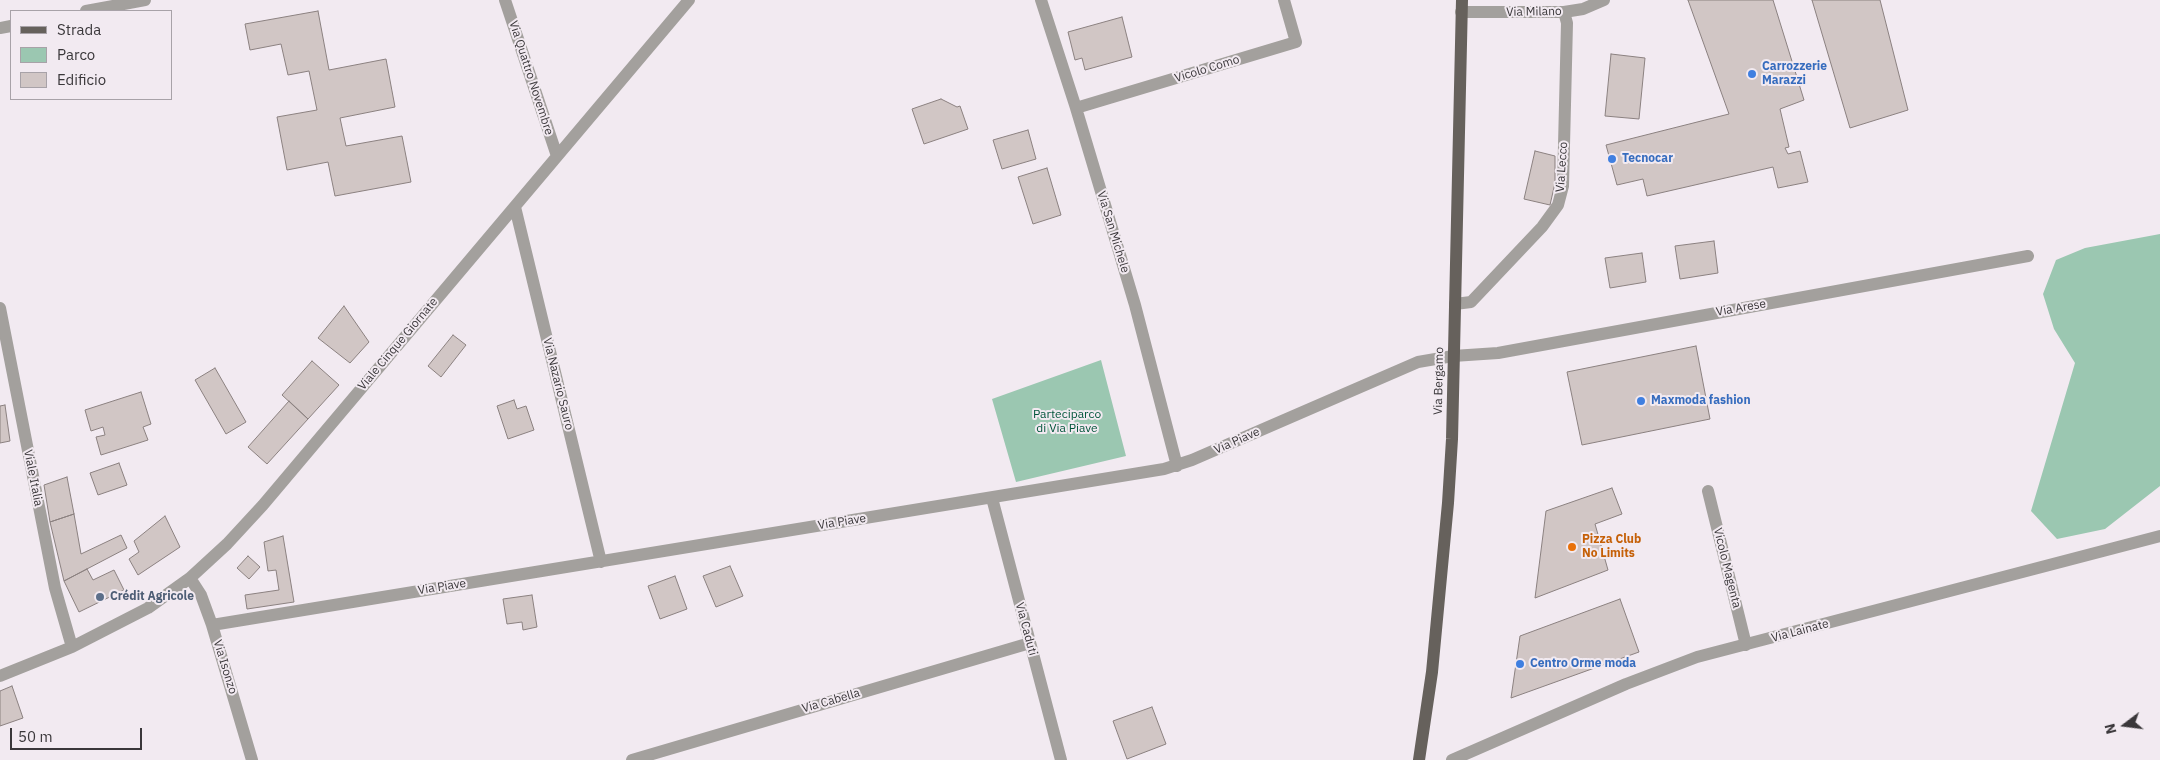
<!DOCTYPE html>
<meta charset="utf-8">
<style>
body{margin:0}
#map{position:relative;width:2160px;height:760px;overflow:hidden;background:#f2eaf1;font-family:"IBM Plex Sans",sans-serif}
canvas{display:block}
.legend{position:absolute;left:10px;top:10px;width:162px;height:90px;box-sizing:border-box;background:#f2eaf1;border:1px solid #a8a2a8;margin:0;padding:6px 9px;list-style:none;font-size:15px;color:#3a373a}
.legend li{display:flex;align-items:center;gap:10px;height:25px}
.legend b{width:25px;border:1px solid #a8a2a8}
.north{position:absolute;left:2100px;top:700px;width:50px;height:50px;-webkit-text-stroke:4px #f2eaf1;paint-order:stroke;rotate:255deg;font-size:14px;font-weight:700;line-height:20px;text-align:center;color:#3a373a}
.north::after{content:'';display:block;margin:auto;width:18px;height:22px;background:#3a373a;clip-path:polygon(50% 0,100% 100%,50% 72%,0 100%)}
.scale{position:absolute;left:10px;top:728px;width:132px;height:22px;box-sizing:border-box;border:2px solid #3a373a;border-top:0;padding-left:6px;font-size:15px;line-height:18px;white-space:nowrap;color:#3a373a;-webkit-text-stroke:4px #f2eaf1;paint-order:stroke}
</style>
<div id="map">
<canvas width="2160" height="760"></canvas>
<ul class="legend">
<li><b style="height:6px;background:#66615c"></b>Strada</li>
<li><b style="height:14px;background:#9bc7b1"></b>Parco</li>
<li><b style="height:14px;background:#d1c6c5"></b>Edificio</li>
</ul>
<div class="north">N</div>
<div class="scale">50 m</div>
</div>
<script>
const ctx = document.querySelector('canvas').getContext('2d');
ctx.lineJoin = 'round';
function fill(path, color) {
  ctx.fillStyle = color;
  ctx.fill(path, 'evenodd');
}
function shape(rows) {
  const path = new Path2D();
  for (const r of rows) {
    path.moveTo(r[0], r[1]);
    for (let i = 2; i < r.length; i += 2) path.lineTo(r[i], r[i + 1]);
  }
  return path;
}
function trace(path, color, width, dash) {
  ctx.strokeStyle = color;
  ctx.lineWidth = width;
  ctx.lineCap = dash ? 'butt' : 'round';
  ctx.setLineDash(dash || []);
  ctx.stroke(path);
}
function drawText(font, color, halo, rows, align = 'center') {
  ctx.font = font + ' "IBM Plex Sans",sans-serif';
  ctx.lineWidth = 4;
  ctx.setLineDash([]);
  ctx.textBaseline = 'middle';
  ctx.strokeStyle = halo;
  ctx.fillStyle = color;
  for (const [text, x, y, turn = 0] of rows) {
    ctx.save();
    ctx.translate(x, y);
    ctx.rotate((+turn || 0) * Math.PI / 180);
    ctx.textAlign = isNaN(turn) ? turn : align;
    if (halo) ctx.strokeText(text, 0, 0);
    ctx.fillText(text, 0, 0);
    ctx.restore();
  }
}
fill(shape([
 [2160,234,2160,486,2105,529,2057,539,2031,511,2075,363,2054,329,2043,294,2056,260,2085,248],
 [1101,360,1126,456,1016,482,992,399]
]), '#9bc7b1');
const building = shape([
 [1688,0,1773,0,1804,100,1780,109,1789,147,1785,148,1788,154,1800,151,1808,182,1778,188,1773,167,1647,196,1643,179,1617,185,1606,145,1729,114,1688,0],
 [1812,0,1880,0,1908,110,1850,128,1812,0],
 [318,11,329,70,386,59,395,107,340,118,346,146,402,136,411,182,335,196,328,162,287,170,277,117,317,110,309,71,288,75,281,44,250,50,245,24,318,11],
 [1122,17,1132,57,1085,70,1082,58,1075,60,1068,32,1122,17],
 [1611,54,1645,58,1639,119,1605,116,1611,54],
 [941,99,957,107,960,106,968,129,924,144,912,109,941,99],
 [1028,130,1036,159,1002,169,993,140,1028,130],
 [1535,151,1555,156,1555,183,1550,205,1524,199,1535,151],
 [1047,168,1061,215,1033,224,1018,177,1047,168],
 [1714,241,1718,273,1680,279,1675,246,1714,241],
 [1642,253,1646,282,1610,288,1605,258,1642,253],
 [344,306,369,342,350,363,318,338,344,306],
 [453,335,466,345,441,377,428,366,453,335],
 [1696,346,1710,419,1582,445,1567,372,1696,346],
 [312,361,339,385,308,419,282,395,312,361],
 [215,368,246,422,226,434,195,380,215,368],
 [141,392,151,424,143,427,148,440,101,455,96,437,105,435,103,427,91,431,85,410,141,392],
 [514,400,517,409,526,406,534,430,508,439,497,406,514,400],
 [289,401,308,419,267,464,248,447,289,401],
 [5,405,10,441,0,443,0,406,5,405],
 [119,463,127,485,98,495,90,473,119,463],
 [67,477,74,514,50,522,44,485,67,477],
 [1612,488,1622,514,1595,524,1608,570,1535,598,1546,511,1612,488],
 [74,514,81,554,121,535,127,548,64,581,50,522,74,514],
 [165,516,180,547,138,575,129,559,139,552,134,541,165,516],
 [283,536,294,602,247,609,245,595,279,590,276,570,268,571,264,542,283,536],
 [248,556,260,567,249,579,237,568,248,556],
 [730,566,743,596,716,607,703,576,730,566],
 [87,569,93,580,114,570,124,590,79,612,64,581,87,569],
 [675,576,687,609,660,619,648,586,675,576],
 [532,595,537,627,523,630,522,622,507,624,503,599,532,595],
 [1620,599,1639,652,1511,698,1520,636,1620,599],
 [12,686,23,718,0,726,0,691,12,686],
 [1152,707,1166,744,1127,759,1113,721,1152,707]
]);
fill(building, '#d1c6c5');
trace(building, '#8b8180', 1);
trace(shape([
 [505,0,557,156],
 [1041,0,1076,108,1135,305,1177,466],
 [86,11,145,0],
 [1461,12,1564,12,1583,9,1604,0],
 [0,28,11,26],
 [1076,108,1296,42,1284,0],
 [515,207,601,562],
 [1455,304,1471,302,1542,227,1558,205,1563,186,1567,23,1564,12],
 [0,308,55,588,72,647],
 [1708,491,1746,645],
 [992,498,1061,760],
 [190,578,201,595,212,625,252,760],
 [212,625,1164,469,1192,460,1418,362,1453,356,1498,353,2028,256],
 [0,676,72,647,148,608,190,578,227,544,263,505,689,0],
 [632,760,1030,643],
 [1452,760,1626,684,1697,657,2160,536]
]), '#a3a09d', 12);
trace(shape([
 [1419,760,1432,672,1448,503,1452,439,1462,0]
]), '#66615c', 12);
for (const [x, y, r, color] of [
 [1752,74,5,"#3f7fe0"],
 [1612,159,5,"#3f7fe0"],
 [1641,401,5,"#3f7fe0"],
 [1572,547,5,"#e8710a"],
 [100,597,5,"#5c6f8a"],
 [1520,664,5,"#3f7fe0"]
]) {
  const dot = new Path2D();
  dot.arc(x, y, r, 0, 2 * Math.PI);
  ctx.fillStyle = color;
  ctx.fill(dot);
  trace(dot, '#f2eaf1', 2);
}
drawText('12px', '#3a373a', '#f2eaf1', [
 ["Via Milano",1534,12,-1],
 ["Vicolo Como",1207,69,-17],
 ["Via Quattro Novembre",531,78,72],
 ["Via Lecco",1562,167,-86],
 ["Via San Michele",1113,232,73],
 ["Via Arese",1741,308,-10],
 ["Viale Cinque Giornate",398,344,-50],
 ["Via Bergamo",1439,381,-89],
 ["Via Nazario Sauro",558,384,76],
 ["Via Piave",1237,441,-24],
 ["Viale Italia",33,478,79],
 ["Via Piave",842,522,-9],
 ["Vicolo Magenta",1727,568,76],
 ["Via Piave",442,587,-9],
 ["Via Caduti",1026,629,75],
 ["Via Lainate",1800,631,-15],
 ["Via Isonzo",225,667,73],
 ["Via Cabella",831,701,-16]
]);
drawText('bold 12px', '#366cbe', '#f2eaf1', [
 ["Carrozzerie",1762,67],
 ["Marazzi",1762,81],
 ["Tecnocar",1622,159],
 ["Maxmoda fashion",1651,401],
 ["Centro Orme moda",1530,664]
], 'left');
drawText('12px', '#00553a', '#f2eaf1', [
 ["Parteciparco",1067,415],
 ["di Via Piave",1067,429]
]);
drawText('bold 12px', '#c56008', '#f2eaf1', [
 ["Pizza Club",1582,540],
 ["No Limits",1582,554]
], 'left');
drawText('bold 12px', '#4e5e75', '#f2eaf1', [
 ["Crédit Agricole",110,597]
], 'left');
</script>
